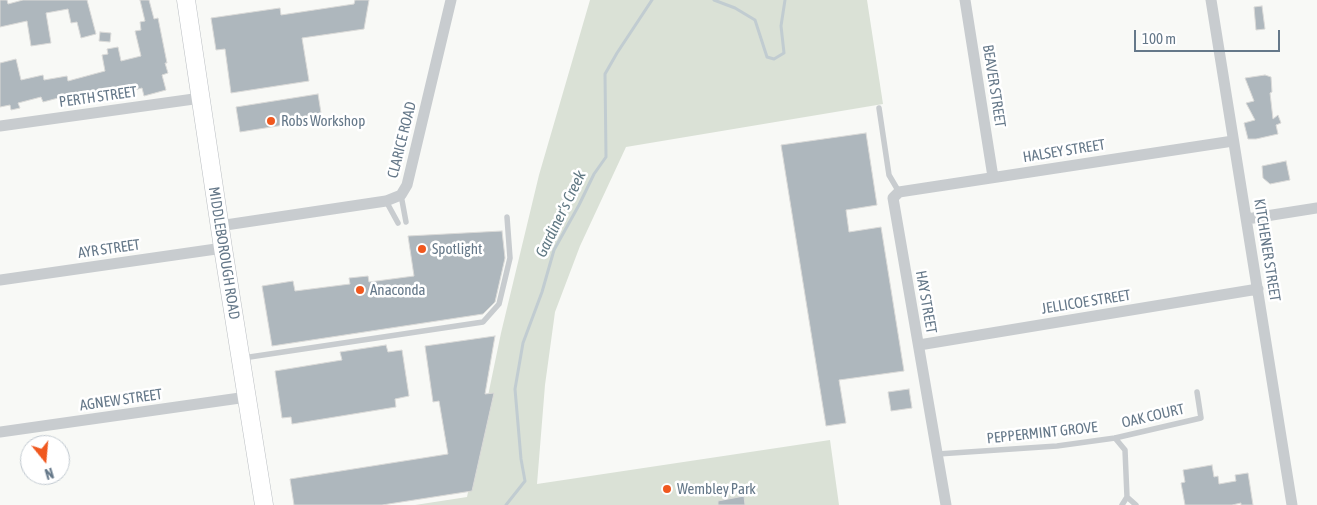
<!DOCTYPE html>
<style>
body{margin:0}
#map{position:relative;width:1317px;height:505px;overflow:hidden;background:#f8f9f6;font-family:"Asap Condensed",sans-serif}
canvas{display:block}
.north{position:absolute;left:20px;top:435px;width:50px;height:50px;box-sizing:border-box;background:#fff;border:1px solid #c1c9d0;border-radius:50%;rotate:163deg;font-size:14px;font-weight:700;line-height:20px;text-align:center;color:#657889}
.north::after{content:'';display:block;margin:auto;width:18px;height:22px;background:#f0581f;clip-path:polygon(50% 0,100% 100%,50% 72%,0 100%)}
.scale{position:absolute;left:1134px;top:30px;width:146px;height:22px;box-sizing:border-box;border:2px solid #657889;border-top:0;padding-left:6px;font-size:15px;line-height:18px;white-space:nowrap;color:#657889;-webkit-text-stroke:4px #fff;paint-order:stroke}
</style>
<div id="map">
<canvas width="1317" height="505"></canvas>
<div class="north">N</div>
<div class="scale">100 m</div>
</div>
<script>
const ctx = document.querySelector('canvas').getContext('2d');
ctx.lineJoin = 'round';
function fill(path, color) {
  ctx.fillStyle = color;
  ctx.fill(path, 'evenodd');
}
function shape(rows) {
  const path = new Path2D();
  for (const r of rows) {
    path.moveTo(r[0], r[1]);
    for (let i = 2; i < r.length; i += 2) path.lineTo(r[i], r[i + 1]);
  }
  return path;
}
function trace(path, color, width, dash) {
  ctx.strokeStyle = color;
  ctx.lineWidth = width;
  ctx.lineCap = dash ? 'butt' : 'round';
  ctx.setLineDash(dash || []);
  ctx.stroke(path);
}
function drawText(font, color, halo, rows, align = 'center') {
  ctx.font = font + ' "Asap Condensed",sans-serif';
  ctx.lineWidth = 5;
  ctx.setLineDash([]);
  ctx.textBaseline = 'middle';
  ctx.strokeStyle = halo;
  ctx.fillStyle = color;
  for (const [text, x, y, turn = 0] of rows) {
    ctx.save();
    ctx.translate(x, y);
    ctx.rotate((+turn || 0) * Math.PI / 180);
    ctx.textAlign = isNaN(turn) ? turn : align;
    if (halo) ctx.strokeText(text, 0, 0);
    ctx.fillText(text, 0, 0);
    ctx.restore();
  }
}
fill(shape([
 [590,0,867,0,883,104,626,147,580,246,555,312,545,385,537,484,830,440,839,505,415,505,467,497,501,333,539,175]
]), '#dae1d6');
trace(shape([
 [714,0,735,8,755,20,767,57,774,59,784,53,781,26,785,0],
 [506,505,525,481,521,459,515,389,523,343,542,292,554,250,579,205,594,174,606,157,605,74,617,53,652,0]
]), '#c1ccd1', 3);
const building = shape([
 [0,0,7,0,8,4,23,0,87,0,96,34,81,38,77,22,71,23,68,9,46,13,51,43,31,46,27,21,0,27,0,0],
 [140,0,149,0,154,19,158,18,167,63,165,63,168,73,162,75,166,90,144,96,142,88,116,95,115,93,106,96,105,92,83,98,81,92,43,102,41,97,18,103,20,108,11,110,10,105,0,107,0,63,16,59,21,80,43,75,44,80,67,76,68,81,105,71,102,55,108,54,107,49,118,47,121,61,141,56,135,31,141,30,140,22,145,21,140,0],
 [355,0,369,0,364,29,302,38,309,81,231,93,225,49,216,50,211,18,280,8,281,15,354,4,355,0],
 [1262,6,1265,29,1256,30,1254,7,1262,6],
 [100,32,111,33,110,42,99,41,100,32],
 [1265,75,1271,77,1272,92,1270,93,1273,119,1278,115,1281,123,1276,125,1278,134,1256,139,1248,139,1244,123,1255,120,1246,103,1254,101,1245,78,1265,75],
 [318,94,322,119,240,132,236,107,318,94],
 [866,133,877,205,846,210,849,232,881,227,904,371,839,380,846,423,826,426,781,145,866,133],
 [1286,161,1290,180,1270,184,1263,178,1262,166,1286,161],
 [502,231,505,258,495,302,483,314,272,346,262,286,293,281,295,291,350,284,349,278,368,276,369,282,414,276,408,236,502,231],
 [495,336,485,394,494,393,472,491,382,505,294,505,290,479,448,454,439,401,433,402,425,346,495,336],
 [386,345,388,352,402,350,409,396,395,399,396,407,292,424,291,417,282,418,275,371,342,360,340,352,386,345],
 [909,389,912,408,891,411,888,392,909,389],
 [1212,465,1214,477,1218,476,1219,484,1236,481,1235,475,1248,473,1253,505,1241,505,1241,503,1232,505,1185,505,1181,483,1185,482,1183,470,1212,465],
 [744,496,745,505,718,505,718,501,744,496]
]);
fill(building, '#aeb7bd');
trace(building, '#dadad8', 1);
const primary = shape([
 [186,0,223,248,264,505]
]);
trace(primary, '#bbbfc3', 19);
trace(shape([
 [879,108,889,175,899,192],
 [401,195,406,222],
 [386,201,398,223],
 [243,358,483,322,499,304,510,258,507,217],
 [1115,438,1125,450,1127,497,1122,505],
 [938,454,1057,446,1115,438,1201,418,1197,392],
 [1127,497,1136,505]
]), '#c8cccf', 5.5);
trace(shape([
 [965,0,993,177],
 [1211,0,1292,505],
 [0,126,201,98],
 [1247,219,1317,208],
 [219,226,386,201,401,195,407,185,451,0],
 [0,280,223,248],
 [919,345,1258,289],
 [0,432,247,397],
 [946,505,893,198,899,192,1233,141]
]), '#c8cccf', 11);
trace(primary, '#fff', 18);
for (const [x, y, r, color] of [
 [271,121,5,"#f0581f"],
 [422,249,5,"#f0581f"],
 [360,290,5,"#f0581f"],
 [667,489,5,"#f0581f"]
]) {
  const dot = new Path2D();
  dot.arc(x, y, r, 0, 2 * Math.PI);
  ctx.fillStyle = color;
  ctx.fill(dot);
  trace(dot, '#fff', 2);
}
drawText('15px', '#657889', '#fff', [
 ["BEAVER STREET",994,86,81],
 ["PERTH STREET",98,97,-8],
 ["CLARICE ROAD",402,140,-76],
 ["HALSEY STREET",1064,151,-9],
 ["AYR STREET",109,249,-8],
 ["KITCHENER STREET",1267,250,81],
 ["MIDDLEBOROUGH ROAD",224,253,81],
 ["HAY STREET",926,302,80],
 ["JELLICOE STREET",1086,302,-9],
 ["AGNEW STREET",121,400,-8],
 ["OAK COURT",1153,416,-13],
 ["PEPPERMINT GROVE",1042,433,-6]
]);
drawText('15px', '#657889', '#fff', [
 ["Robs Workshop",281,121],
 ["Spotlight",432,249],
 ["Anaconda",370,290],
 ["Wembley Park",677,489]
], 'left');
drawText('italic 16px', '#617984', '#fff', [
 ["Gardiner's Creek",561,214,-64]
]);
</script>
